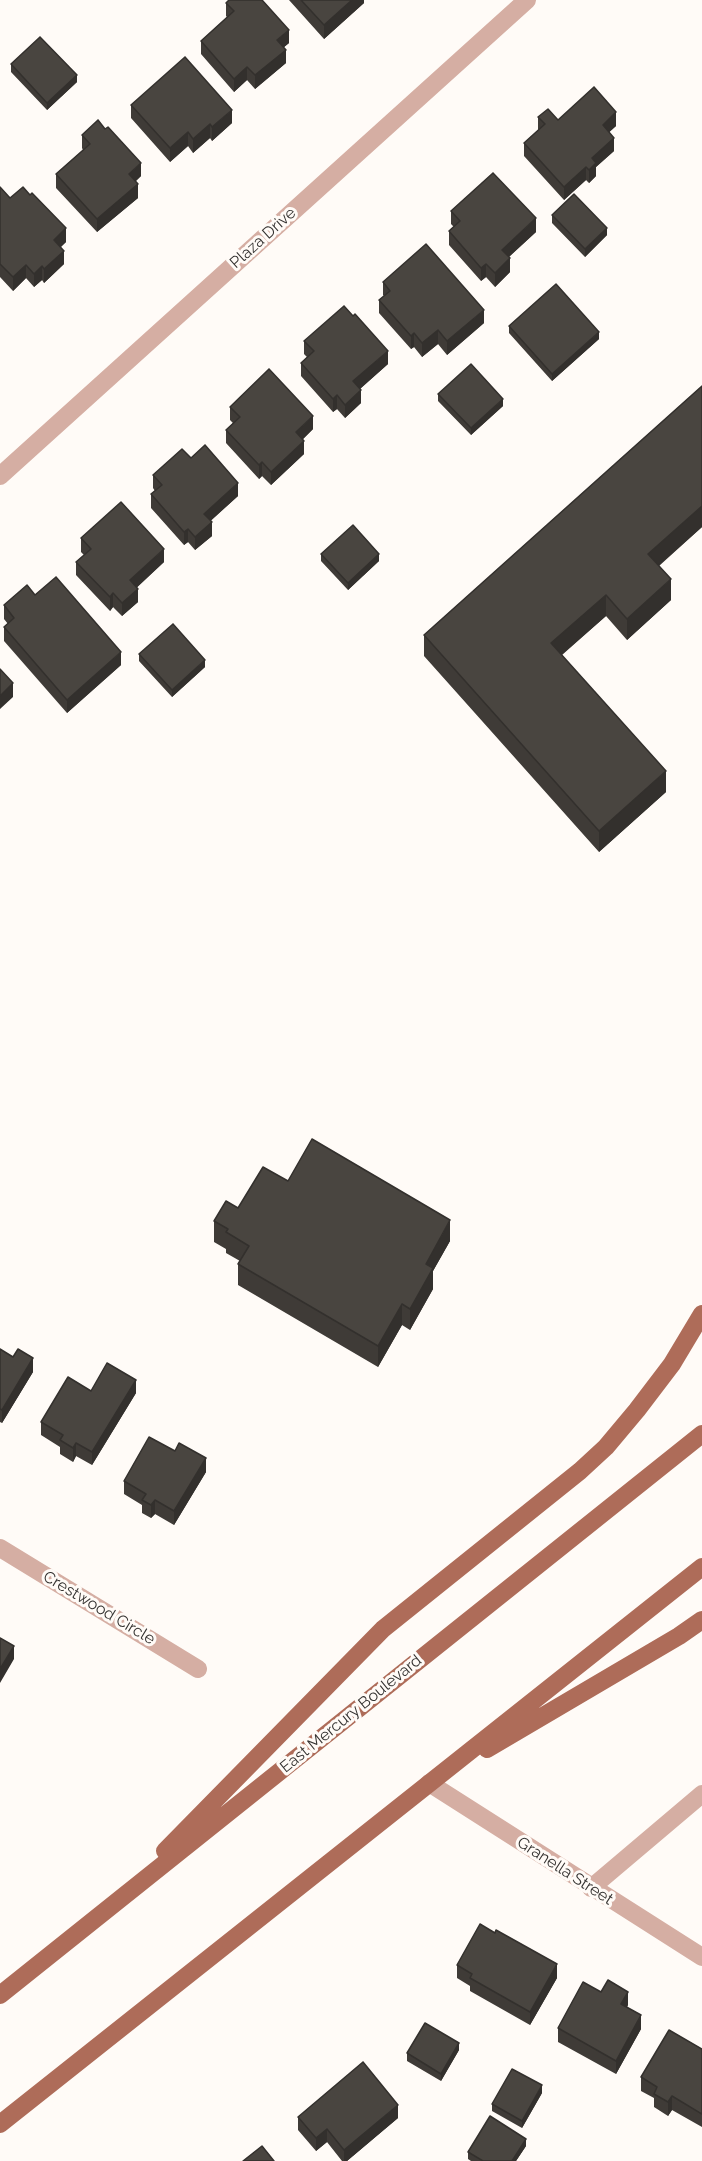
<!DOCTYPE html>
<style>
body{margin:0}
canvas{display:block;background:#fffbf7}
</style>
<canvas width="702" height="2161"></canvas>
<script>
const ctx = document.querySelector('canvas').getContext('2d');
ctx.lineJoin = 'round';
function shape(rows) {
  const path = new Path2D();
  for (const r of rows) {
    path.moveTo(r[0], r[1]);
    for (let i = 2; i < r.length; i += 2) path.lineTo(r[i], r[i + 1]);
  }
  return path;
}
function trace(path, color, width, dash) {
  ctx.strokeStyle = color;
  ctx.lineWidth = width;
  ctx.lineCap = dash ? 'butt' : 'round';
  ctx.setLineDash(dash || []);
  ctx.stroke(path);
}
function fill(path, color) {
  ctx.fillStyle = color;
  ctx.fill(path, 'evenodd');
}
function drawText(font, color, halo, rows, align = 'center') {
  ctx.font = font + ' Raleway,sans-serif';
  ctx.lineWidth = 6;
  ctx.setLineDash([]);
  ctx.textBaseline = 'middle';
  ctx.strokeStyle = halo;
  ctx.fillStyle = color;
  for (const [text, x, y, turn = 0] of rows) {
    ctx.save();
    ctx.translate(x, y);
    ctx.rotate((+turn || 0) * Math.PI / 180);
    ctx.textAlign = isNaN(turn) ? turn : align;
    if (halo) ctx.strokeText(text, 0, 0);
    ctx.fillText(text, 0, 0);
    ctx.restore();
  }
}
trace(shape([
 [0,476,527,0],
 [0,1548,198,1669],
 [429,1783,702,1957],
 [591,1888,702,1794]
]), '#d5aea3', 18);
trace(shape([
 [487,1749,679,1636,702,1620],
 [165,1851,383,1629,580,1471,606,1447,637,1410,672,1364,702,1314],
 [0,1995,702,1434],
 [0,2124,702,1567]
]), '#ae6c59', 18);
fill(shape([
 [289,0,364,0,364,3,324,39],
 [226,3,289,43,284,47,286,63,255,89,247,80,234,92,201,54,201,41,227,17,226,16],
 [11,64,77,82,47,110,11,72],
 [131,105,232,123,212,141,210,138,193,153,188,146,170,162,131,118],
 [538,117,616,126,609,132,614,151,596,167,596,176,589,183,586,180,564,200,524,156,524,143,538,130],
 [82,135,141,176,136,181,138,198,97,232,56,188,56,174,83,150,82,148],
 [0,187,10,198,66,242,60,247,64,264,44,283,42,280,34,287,26,278,13,291,0,277],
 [451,211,536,232,509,257,510,272,495,287,486,277,481,281,449,245,449,231,454,227,451,224],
 [552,215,607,235,585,257,552,223],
 [383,282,484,323,447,355,438,344,422,357,414,347,411,349,379,313,379,300,384,296,383,295],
 [509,326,599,339,552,381,509,333],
 [304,341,388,364,360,389,361,403,345,418,337,409,333,412,301,376,301,363,307,357,304,354],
 [702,386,702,527,659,566,671,600,627,640,606,616,562,655,666,792,599,852,424,656,424,635],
 [438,394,503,406,471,435,438,401],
 [230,407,313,429,303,439,304,454,271,485,262,476,259,479,226,443,226,430,233,423,230,420],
 [191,458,238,496,210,521,212,536,195,550,188,542,184,545,151,508,151,494,155,491,153,488,153,475],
 [81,538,164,562,137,587,138,602,122,616,113,607,110,611,76,575,76,562,84,555,81,552],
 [321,554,379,561,348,590,321,561],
 [35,595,121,665,67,713,4,641,4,627,8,624,4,619,4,605],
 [139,654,205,667,172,697,139,661],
 [288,1181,450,1241,433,1271,433,1289,410,1330,402,1325,378,1367,238,1285,238,1264,240,1261,226,1253,226,1249,214,1242,214,1221],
 [0,1349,33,1372,2,1423,0,1422],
 [91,1391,136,1393,92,1465,76,1456,73,1462,60,1454,60,1447,41,1435,41,1422],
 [175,1451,206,1472,174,1525,155,1514,151,1518,142,1513,142,1505,124,1494,124,1481],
 [457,1965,557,1978,530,2025,470,1991,470,1986,457,1978],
 [628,2005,627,2007,641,2029,616,2074,558,2042,558,2028],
 [702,2049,702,2127,672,2110,668,2116,654,2107,654,2098,641,2091,641,2077],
 [459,2050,441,2081,407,2061,407,2053],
 [542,2093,522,2128,492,2111,492,2104],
 [298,2117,398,2118,347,2161,342,2161,327,2142,316,2151,298,2130],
 [526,2146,516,2161,471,2161,468,2159,468,2152]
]), '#3f3b37');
fill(shape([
 [352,0,364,0,364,3,324,39,324,25],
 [289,30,289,43,277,53,277,40],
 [286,50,286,63,255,89,255,75],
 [247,67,247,80,234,92,234,79],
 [77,75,77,82,47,110,47,103],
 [232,110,232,123,212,141,212,127],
 [616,112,616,126,603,138,603,125],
 [210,124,210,138,193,153,193,139],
 [188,132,188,146,170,162,170,148],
 [614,138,614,151,596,167,596,176,589,183,589,170,592,158],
 [141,163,141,176,129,187,129,174],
 [586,167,586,180,564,200,564,187],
 [138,184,138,198,97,232,97,219],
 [536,218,536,232,502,263,502,250],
 [66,228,66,242,54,254,54,240],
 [607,228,607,235,585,257,585,249],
 [64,251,64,264,44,283,44,269],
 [510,258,510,272,495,287,495,273],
 [486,264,486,277,481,281,481,268],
 [26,265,26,278,13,291,13,277],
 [42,266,42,280,34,287,34,274],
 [484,310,484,323,447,355,447,341],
 [438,330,438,344,422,357,422,343],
 [599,332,599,339,552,381,552,374],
 [414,333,414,347,411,349,411,336],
 [388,351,388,364,353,395,353,381],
 [361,390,361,403,345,418,345,405],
 [337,395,337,409,333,412,333,399],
 [503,399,503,406,471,435,471,428],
 [313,416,313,429,296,446,296,432],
 [304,441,304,454,271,485,271,472],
 [262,462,262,476,259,479,259,465],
 [238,483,238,496,204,527,204,514],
 [702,506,702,527,648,575,648,554],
 [212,522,212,536,195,550,195,537],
 [188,529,188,542,184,545,184,532],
 [164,549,164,562,130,594,130,580],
 [379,554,379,561,348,590,348,583],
 [671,579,671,600,627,640,627,619],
 [138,589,138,602,122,616,122,603],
 [113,593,113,607,110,611,110,597],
 [606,595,606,616,551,664,551,643],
 [121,652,121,665,67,713,67,700],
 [205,660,205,667,172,697,172,690],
 [13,683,13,697,0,709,0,696],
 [666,771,666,792,599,852,599,831],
 [450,1220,450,1241,433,1271,433,1289,410,1330,410,1309,426,1264],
 [402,1304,402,1325,378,1367,378,1346],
 [33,1358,33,1372,2,1423,2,1410],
 [136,1380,136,1393,92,1465,92,1452],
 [76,1443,76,1456,73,1462,73,1448],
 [206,1458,206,1472,174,1525,174,1511],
 [155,1500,155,1514,151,1518,151,1505],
 [14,1646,14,1659,0,1683,0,1669],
 [557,1964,557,1978,530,2025,530,2012],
 [628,1992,628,2005,621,2018,621,2004],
 [641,2015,641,2029,616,2074,616,2061],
 [459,2043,459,2050,441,2081,441,2074],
 [542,2085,542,2093,522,2128,522,2121],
 [672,2096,672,2110,668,2116,668,2102],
 [398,2105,398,2118,347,2161,344,2161,344,2150],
 [327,2129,327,2142,316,2151,316,2138],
 [526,2139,526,2146,516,2161,512,2161]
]), '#33302d');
const building = shape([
 [229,0,262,0,289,30,277,40,286,50,255,75,247,67,234,79,201,41,234,11,226,3,229,0],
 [301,0,352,0,324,25,301,0],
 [40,37,77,75,47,103,11,64,40,37],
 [185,57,232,110,212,127,210,124,193,139,188,132,170,148,131,105,185,57],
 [594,87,616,112,603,125,614,138,592,158,596,163,589,170,586,167,564,187,524,143,545,124,538,117,548,109,558,120,594,87],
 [98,120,105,129,108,127,141,163,129,174,138,184,97,219,56,174,90,144,82,135,98,120],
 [493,173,536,218,502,250,510,258,495,273,486,264,481,268,449,231,460,221,451,211,493,173],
 [0,187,10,198,23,187,30,195,32,193,66,228,54,240,64,251,44,269,42,266,34,274,26,265,13,277,0,264,0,187],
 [574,194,607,228,585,249,552,215,574,194],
 [426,244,484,310,447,341,438,330,422,343,414,333,411,336,379,300,390,291,383,282,426,244],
 [556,284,599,332,552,374,509,326,556,284],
 [344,306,353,316,355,314,388,351,353,381,361,390,345,405,337,395,333,399,301,363,314,351,304,341,344,306],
 [471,364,503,399,471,428,438,394,471,364],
 [269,369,313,416,296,432,304,441,271,472,262,462,259,465,226,430,240,417,230,407,269,369],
 [702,386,702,506,648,554,671,579,627,619,606,595,551,643,666,771,599,831,424,635,702,386],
 [205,445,238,483,204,514,212,522,195,537,188,529,184,532,151,494,162,485,153,475,182,449,191,458,205,445],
 [121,502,164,549,130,580,138,589,122,603,113,593,110,597,76,562,91,549,81,538,121,502],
 [353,525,379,554,348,583,321,554,353,525],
 [56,577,121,652,67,700,4,627,14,618,4,605,27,585,35,595,56,577],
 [173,624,205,660,172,690,139,654,173,624],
 [0,669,13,683,0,696,0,669],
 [312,1139,450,1220,426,1264,433,1268,410,1309,402,1304,378,1346,238,1264,249,1246,226,1232,228,1229,214,1221,226,1201,238,1208,263,1167,288,1181,312,1139],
 [0,1349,13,1357,18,1349,33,1358,2,1410,0,1409,0,1349],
 [107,1363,136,1380,92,1452,76,1443,73,1448,60,1440,63,1435,41,1422,68,1377,91,1391,107,1363],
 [149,1437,175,1451,179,1443,206,1458,174,1511,155,1500,151,1505,142,1500,146,1494,124,1481,149,1437],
 [0,1638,14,1646,0,1669,0,1638],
 [480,1924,495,1933,496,1930,557,1964,530,2012,470,1978,472,1974,457,1965,480,1924],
 [608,1980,628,1992,621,2004,641,2015,616,2061,558,2028,583,1982,601,1992,608,1980],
 [425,2023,459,2043,441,2074,407,2053,425,2023],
 [669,2030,702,2049,702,2114,672,2096,668,2102,654,2094,657,2087,641,2077,669,2030],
 [363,2062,398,2105,344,2150,327,2129,316,2138,298,2117,363,2062],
 [512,2069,542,2085,522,2121,492,2104,512,2069],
 [490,2116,526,2139,512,2161,483,2161,468,2152,490,2116],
 [262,2146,274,2161,243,2161,262,2146]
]);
fill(building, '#494540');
trace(building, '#33302d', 1.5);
drawText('16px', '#343230', '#fffbf7', [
 ["Plaza Drive",263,238,-42],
 ["Crestwood Circle",99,1608,31],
 ["East Mercury Boulevard",351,1714,-39],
 ["Granella Street",565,1871,33]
]);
</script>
